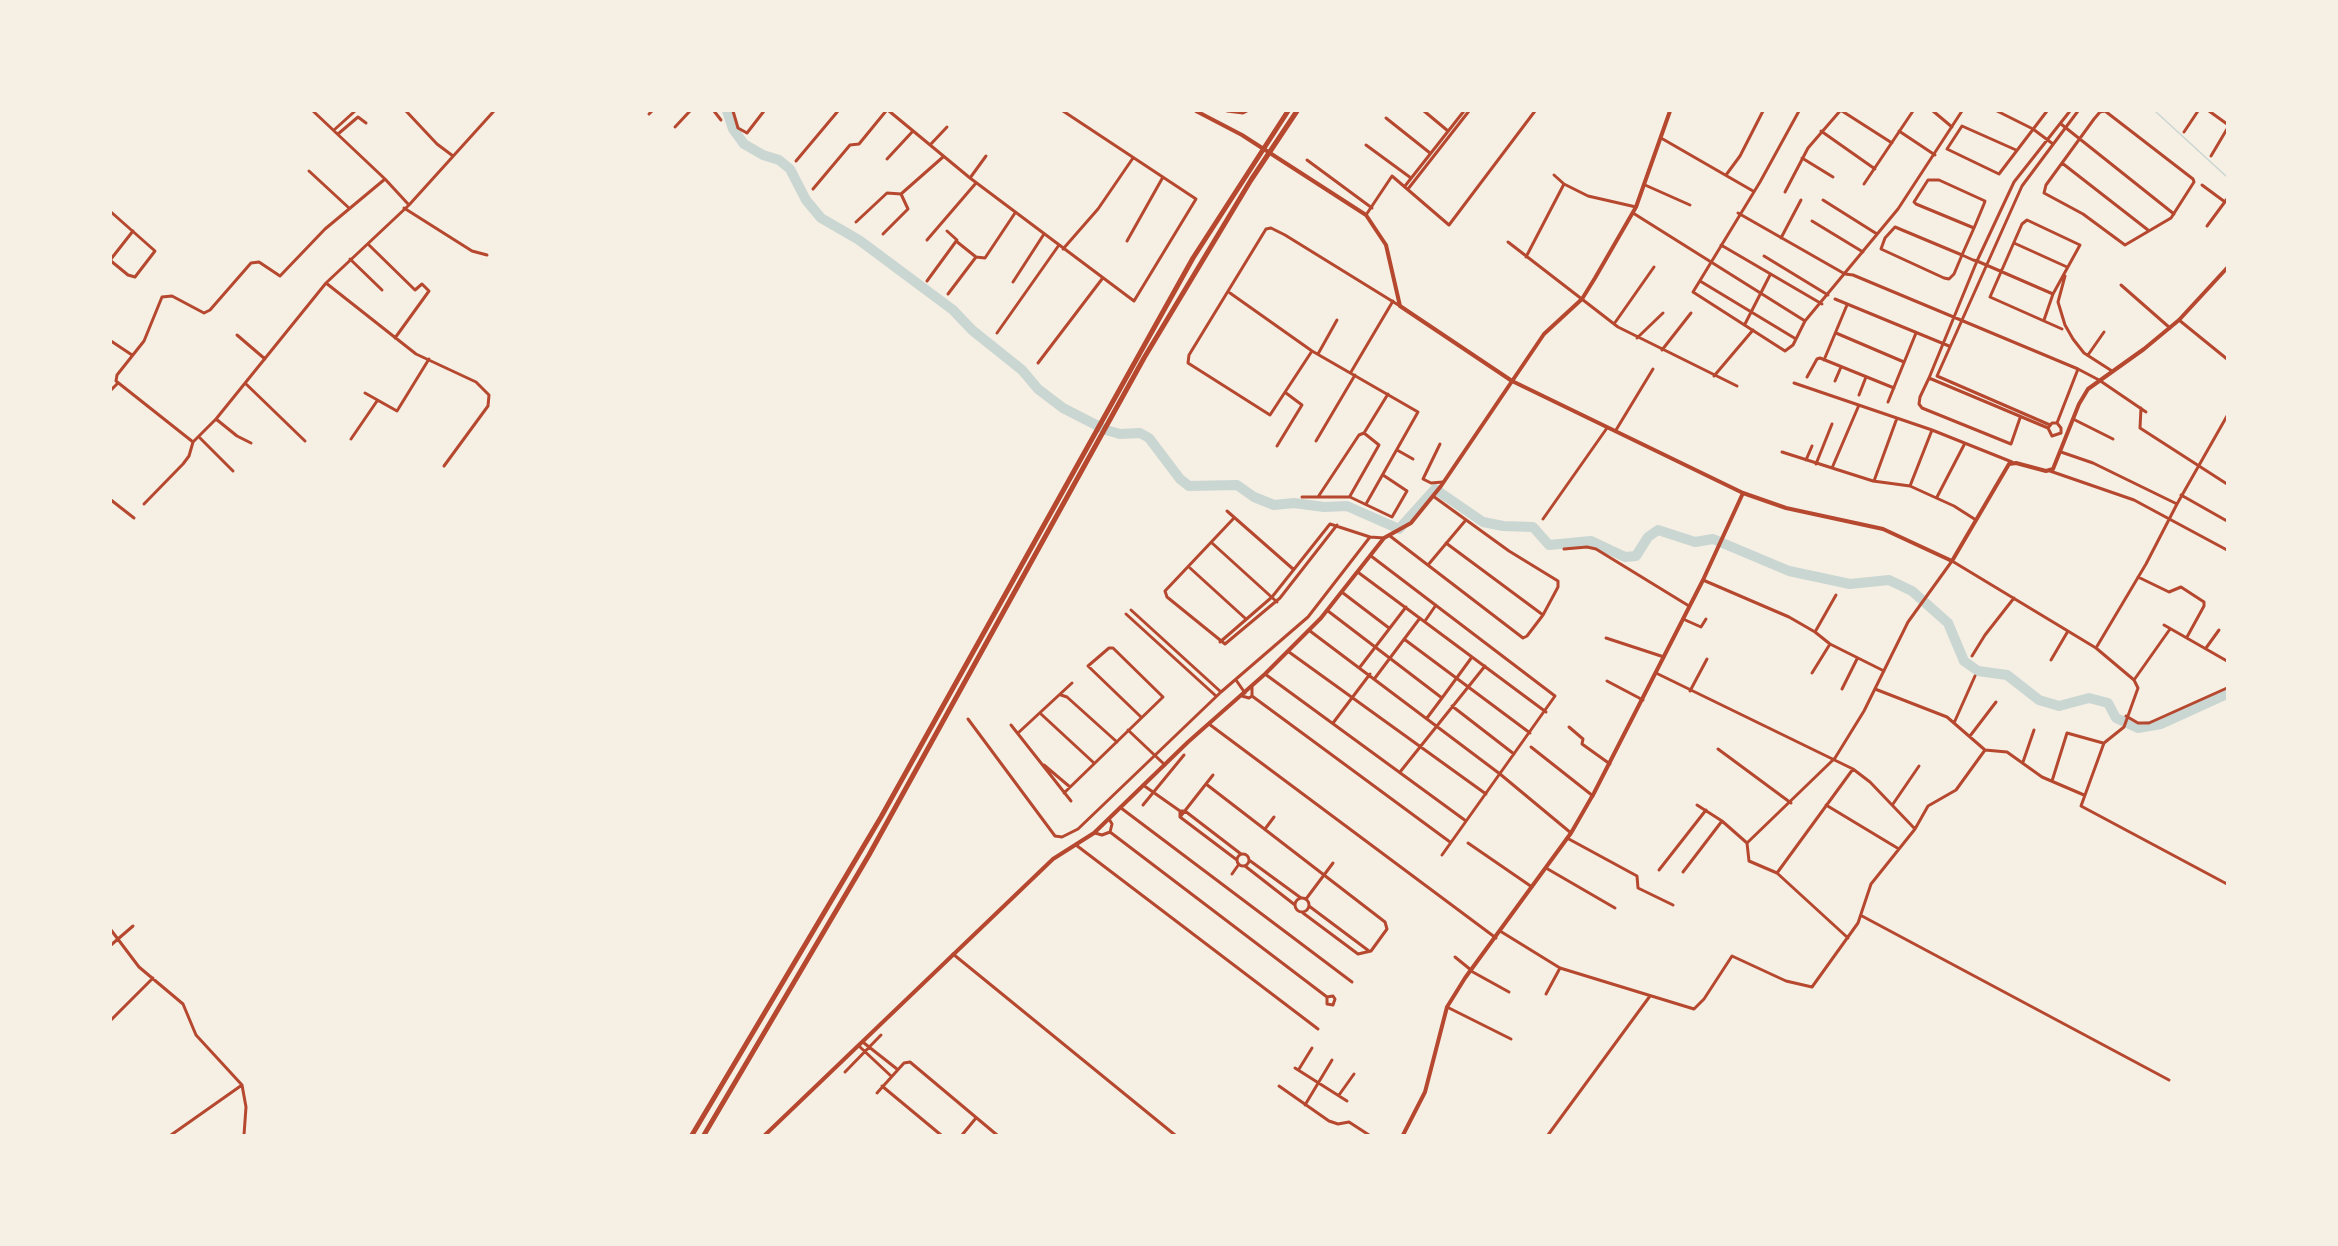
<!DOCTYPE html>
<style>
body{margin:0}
#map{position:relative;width:2338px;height:1246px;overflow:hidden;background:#f6efe4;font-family:"Roboto Condensed",sans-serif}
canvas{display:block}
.frame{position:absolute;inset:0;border:112px solid #f6efe4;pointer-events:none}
</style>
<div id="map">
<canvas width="2338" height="1246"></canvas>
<div class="frame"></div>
</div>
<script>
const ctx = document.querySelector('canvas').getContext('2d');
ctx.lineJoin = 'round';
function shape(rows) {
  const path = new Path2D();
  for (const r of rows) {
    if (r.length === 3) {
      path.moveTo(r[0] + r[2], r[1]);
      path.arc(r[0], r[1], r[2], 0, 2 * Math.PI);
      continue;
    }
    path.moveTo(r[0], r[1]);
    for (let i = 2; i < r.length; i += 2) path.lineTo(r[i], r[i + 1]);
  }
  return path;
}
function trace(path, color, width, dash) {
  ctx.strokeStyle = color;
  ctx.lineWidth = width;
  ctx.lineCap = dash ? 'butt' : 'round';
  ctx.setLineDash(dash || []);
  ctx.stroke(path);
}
trace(shape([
 [2155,111,2227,177]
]), '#c9d6d2', 1.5);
trace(shape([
 [727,111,733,129,744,144,763,155,779,160,790,169,806,200,821,218,859,240,953,310,972,330,1022,370,1038,389,1063,408,1106,430,1120,434,1140,433,1149,438,1180,479,1189,486,1237,485,1254,497,1274,505,1294,503,1324,507,1347,506,1399,529,1435,489,1483,522,1503,526,1533,527,1549,545,1591,541,1625,557,1636,556,1648,537,1658,530,1695,542,1713,539,1789,571,1850,584,1889,580,1912,591,1948,623,1964,661,1978,671,2007,675,2039,700,2059,706,2089,698,2108,703,2116,718,2138,728,2161,724,2227,694]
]), '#c9d6d2', 10);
trace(shape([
 [313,111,385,179],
 [406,111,437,144,453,156],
 [714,111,721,120],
 [733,111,738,128,747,133,764,111],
 [889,111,970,178,1134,301,1196,199,1063,111],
 [1227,111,1243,113,1247,111],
 [1424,111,1448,131],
 [1799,111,1760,182,1693,292,1785,351,1793,345,1805,321,1898,209,1962,111],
 [1842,111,1892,143],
 [1933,111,1952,127],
 [1997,111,2033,129,2053,144],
 [2105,111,2193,179,2194,182,2171,218,2125,245,2083,214,2044,193,2046,185,2094,119,2100,112,2105,111],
 [2209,111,2227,124],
 [649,114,652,111],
 [1386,118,1430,153],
 [2061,124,2174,214],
 [675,127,690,111],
 [334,130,355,111],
 [1821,131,1875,169],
 [1899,131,1935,155],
 [2184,132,2198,111],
 [338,134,358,117,366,123],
 [1661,138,1753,191],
 [930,145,947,127],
 [1366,145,1411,178],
 [2016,150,1962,126,1947,149,1999,174,2047,111],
 [2211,156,2227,129],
 [1802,158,1833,177],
 [887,159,913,131],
 [1307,160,1372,208],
 [796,161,838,111],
 [2062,163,2148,230],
 [309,171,349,208],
 [1554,175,1564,184,1588,196,1636,207],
 [1726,175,1740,156,1763,111],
 [970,178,986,156],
 [1864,184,1913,111],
 [1645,185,1690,205],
 [2202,185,2225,202],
 [1405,186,1464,111],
 [813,189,850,145,859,144,886,111],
 [1408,189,1469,111],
 [1785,192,1808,148,1840,111],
 [1823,200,1877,234],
 [404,208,472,251,487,255],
 [111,212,155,251,135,277,128,275,111,261],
 [1633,213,1805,321],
 [1738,213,1845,274,1853,275,2078,369,2099,380,2146,412],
 [1366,215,1392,176,1449,225,1535,111],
 [1812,221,1863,252],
 [856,222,887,193,901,194,943,157],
 [2207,226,2227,199],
 [1974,228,1916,204,1914,202,1928,180,1939,180,1985,201,1984,204,1974,228,1962,255,1954,274,1949,279,1944,278,1881,249,1885,238,1895,227,1962,255,1973,260,1977,261,2053,294],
 [883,234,908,209,901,194],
 [1781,238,1801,200],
 [927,240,976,183],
 [956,241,976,257],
 [1127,241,1163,177],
 [1508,242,1618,327,1737,386],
 [2014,243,2067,267],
 [369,245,415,290,422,284,429,291,395,338],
 [1721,245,1822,304],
 [1063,249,1098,209,1133,158],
 [1764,256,1828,295],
 [1526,257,1564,184],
 [111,259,133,231],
 [350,259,382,290],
 [2065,276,2058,302,2065,325,2073,339,2084,353,2112,371],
 [927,281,957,240,947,231],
 [1700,281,1796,339],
 [1013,282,1044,234],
 [326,283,416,354,476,382,489,395,488,406,444,466],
 [2121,285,2170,328],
 [1230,293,1312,351,1418,412,1366,504],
 [948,294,976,257,985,258,1015,213],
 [1835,299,1949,346],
 [2044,320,2053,294,2080,245,2027,220,2022,224,1990,297,2062,329],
 [2179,320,2227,359],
 [1614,324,1654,267],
 [1745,324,1770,275],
 [997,333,1059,245],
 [1836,333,1904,362],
 [237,335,265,359],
 [1637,338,1663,313],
 [111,341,132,355],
 [1662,350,1691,313],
 [1312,351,1270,415,1188,363,1189,355,1266,229,1271,228,1285,235,1400,306],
 [1318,354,1337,320],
 [2088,355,2104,332],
 [1824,360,1847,305],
 [1038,363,1102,279],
 [1351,372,1393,301],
 [1714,376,1753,330],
 [1807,377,1817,359,1820,358,1894,388],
 [1929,378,1920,397,1919,404,1922,408,2011,444,2020,418],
 [1835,381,1841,367],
 [245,383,305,441],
 [1794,383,1932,430,2012,462],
 [111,390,118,383],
 [365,393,397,411,429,359],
 [1859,395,1866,377],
 [1888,402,1916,333],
 [2141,408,2140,428,2227,484],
 [216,419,237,436,251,443],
 [2073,419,2113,439],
 [2057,423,2052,423,2048,428,2052,436,2061,433,2061,428,2057,423,2078,369],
 [2050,425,1937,376,2022,186,2078,111],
 [2048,428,1929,378,1977,261,2014,182,2070,111],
 [1616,430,1653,369],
 [200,438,233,471],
 [351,439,377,401],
 [1316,441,1355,375],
 [193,442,116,381,117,375,144,341,162,297,172,296,204,313,210,310,251,263,259,262,280,276,325,229,385,179,409,205],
 [1440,444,1423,479,1431,483,1443,482],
 [1277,446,1302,405,1286,393],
 [1397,450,1413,459],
 [1782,452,1873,481,1910,486,1954,506,1976,520],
 [2061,452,2093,463,2177,504],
 [1806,460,1812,446],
 [1816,464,1832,424],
 [1832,468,1859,405],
 [2050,471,2134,500,2227,550],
 [1874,481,1897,418],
 [1910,486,1932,430],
 [2181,495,2227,521],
 [1350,496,1379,445,1364,433],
 [1433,496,1509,551,1558,581,1558,587,1543,615],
 [1302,497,1350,497,1392,517,1407,491,1383,475],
 [1318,497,1359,435,1364,433,1388,394],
 [1937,497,1965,443],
 [111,500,134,518],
 [144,504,183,464,189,456,193,442,216,419,326,283,409,205,494,111],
 [1227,511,1293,569],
 [1234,518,1165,591,1167,597,1225,644,1280,598,1337,525],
 [1543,519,1607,428],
 [1390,536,1523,638,1527,636,1543,615,1446,543],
 [1212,543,1277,602],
 [1564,549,1587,547,1596,549,1689,606],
 [1371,556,1555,696,1442,855],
 [1428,565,1465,521],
 [1190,568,1246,619],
 [1359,573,1546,712],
 [2138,577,2169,592,2181,587,2204,602,2204,606,2187,637],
 [1703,580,1789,617,1815,632,1830,644,1884,671],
 [1343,593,1389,628],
 [1131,610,1221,692],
 [1328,611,1442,698,1472,657],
 [1126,614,1216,696],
 [1683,619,1701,627,1706,619],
 [1425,621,1436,605],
 [2164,625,2227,661],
 [1310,631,1500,774,1571,833],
 [1815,632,1836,595],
 [1606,638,1664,657],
 [1404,639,1530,733],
 [1220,642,1272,597,1330,524,1370,537,1384,538],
 [2096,648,2146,564,2177,504,2227,416],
 [2206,648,2219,630],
 [1289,652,1486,794],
 [1972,656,1985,635,2014,598],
 [2051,660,2068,631],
 [1360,667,1406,607],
 [1656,673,1853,769,1870,782,1915,829],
 [1812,673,1830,644],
 [1265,674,1466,821],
 [1375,678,1420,618],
 [1236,680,1245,693],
 [2134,680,2170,629],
 [1607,681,1643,700],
 [1842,689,1857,659],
 [1875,689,1947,717,1985,750],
 [1690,691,1707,659],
 [1061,695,1067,697,1117,742],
 [1242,696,1249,698,1252,696,1252,687],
 [1252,696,1450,842],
 [1452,706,1514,754],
 [1041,714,1094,763],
 [2126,716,2138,723,2149,723,2227,688],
 [1427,718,1442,698],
 [968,719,1055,836,1062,837,1078,829,1221,692,1308,617,1370,537],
 [1333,723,1370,674],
 [1954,723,1975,676],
 [1209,724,1496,938],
 [1011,725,1071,801],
 [1569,727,1583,739,1582,744,1610,764],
 [1128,730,1165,765],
 [1018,733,1072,683],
 [1970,736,1996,702],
 [1531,747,1593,796],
 [1718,749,1791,803],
 [2023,762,2034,730],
 [1044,765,1070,787],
 [1400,772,1485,666],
 [2052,781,2067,733,2103,743],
 [1206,784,1385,922,1387,929,1371,951,1358,954,1303,913],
 [1143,785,1180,811,1185,811,1241,854],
 [1064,793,1163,697,1113,648,1109,648,1088,666,1141,717],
 [1893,804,1919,766],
 [1143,805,1184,755],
 [1697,805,1722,821],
 [1826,805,1899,849],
 [1121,808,1352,982],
 [1180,812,1180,817,1237,860],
 [1180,817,1213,775],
 [1109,819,1112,824,1110,832,1327,997,1333,996,1335,999,1333,1005,1327,1004,1327,997],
 [1265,829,1274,817],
 [1095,833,1102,835,1110,832],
 [1567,838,1637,876,1638,888,1673,905],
 [1468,843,1532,887],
 [1747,843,1835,758,1864,711,1908,622,1952,561,2096,648,2134,680,2138,688,2124,727,2104,743,2081,806,2227,884],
 [1747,843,1749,861,1777,873,1848,938],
 [1076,845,1318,1029],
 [1243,860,6],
 [1249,860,1301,898],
 [1245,866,1295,905],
 [1546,868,1615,908],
 [1659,870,1706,810],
 [1683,872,1722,821,1747,843],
 [1777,873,1853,769],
 [1232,874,1239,864],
 [1302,905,7],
 [1306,899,1333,863],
 [1309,906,1369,951],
 [1862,916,2169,1080],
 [111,930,139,967,183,1004,196,1035,242,1085,246,1107,244,1135],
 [1500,931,1560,968,1694,1009,1704,999,1732,956,1786,981,1812,987,1858,923,1871,884,1915,829,1928,806,1956,790,1985,750,2007,752,2042,777,2084,795],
 [111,945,133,926],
 [953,954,1175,1135],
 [1455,957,1471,970],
 [1471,971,1509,992],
 [1546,994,1560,968],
 [1447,1007,1511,1039],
 [111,1020,153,978],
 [864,1043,897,1069],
 [860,1047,891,1076],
 [1295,1068,1347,1101],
 [1299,1069,1312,1048],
 [845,1072,881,1035],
 [882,1086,941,1135],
 [1279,1086,1329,1121,1338,1124,1349,1122,1369,1135],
 [877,1093,904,1063,910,1062,997,1135],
 [1339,1095,1354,1074],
 [1305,1105,1332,1060],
 [171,1135,242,1085],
 [962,1135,976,1118],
 [1548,1135,1650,996]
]), '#b5482f', 3);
trace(shape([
 [1196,111,1242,135,1366,215,1386,245,1400,306,1512,381,1743,493,1786,508,1883,529,1952,561,2009,464,2016,463,2046,471,2053,469,2079,404,2088,389,2144,349,2179,320,2227,268],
 [765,1135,1053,859,1094,833,1188,742,1265,674,1321,618,1384,538,1411,523,1441,486,1544,334,1582,299,1595,278,1636,207,1670,111],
 [1403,1135,1425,1092,1447,1007,1465,978,1571,833,1594,793,1703,580,1743,493]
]), '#b5482f', 4);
trace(shape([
 [692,1135,881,817,1193,258,1288,111],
 [704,1135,869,855,1144,358,1251,180,1297,111]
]), '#b5482f', 5);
</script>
